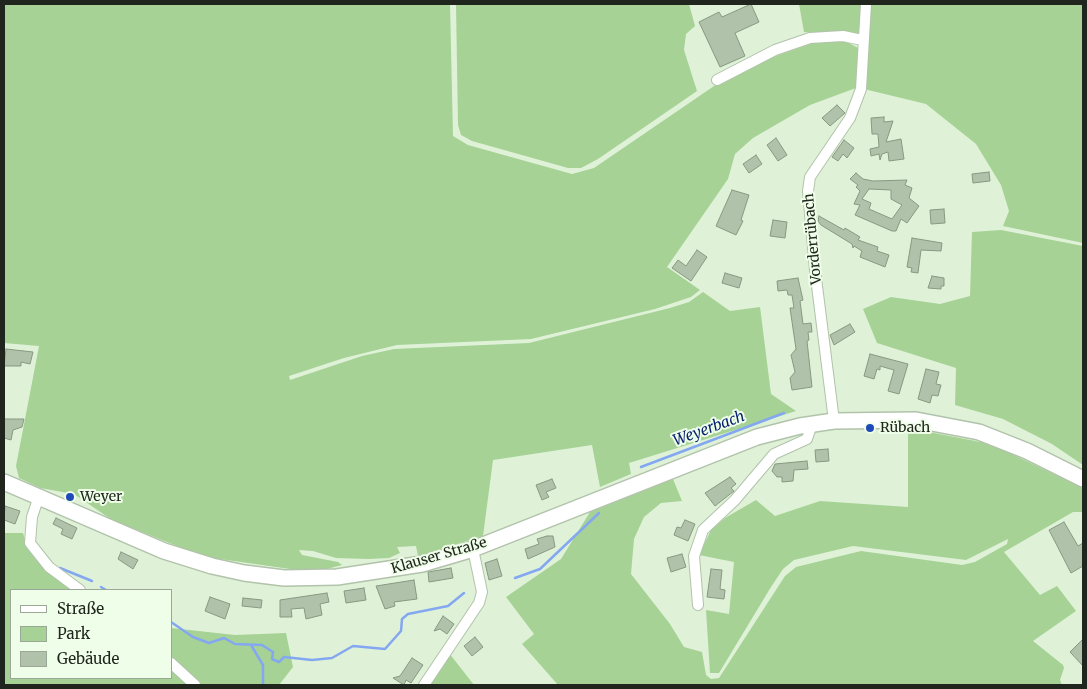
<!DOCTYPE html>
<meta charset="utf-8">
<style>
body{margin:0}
#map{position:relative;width:1087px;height:689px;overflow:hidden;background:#dff2d8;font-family:Merriweather,serif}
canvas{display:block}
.frame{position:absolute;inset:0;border:5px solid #20261d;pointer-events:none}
.legend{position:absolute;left:10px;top:589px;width:162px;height:90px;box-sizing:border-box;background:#effee9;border:1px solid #9ca897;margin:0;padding:6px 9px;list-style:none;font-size:15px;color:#20261d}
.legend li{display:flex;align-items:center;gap:10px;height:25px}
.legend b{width:25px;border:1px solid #9ca897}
</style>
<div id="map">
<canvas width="1087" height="689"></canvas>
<div class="frame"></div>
<ul class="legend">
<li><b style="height:6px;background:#fff"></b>Straße</li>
<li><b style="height:14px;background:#a6d295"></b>Park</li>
<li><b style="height:14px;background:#b0c2aa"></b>Gebäude</li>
</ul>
</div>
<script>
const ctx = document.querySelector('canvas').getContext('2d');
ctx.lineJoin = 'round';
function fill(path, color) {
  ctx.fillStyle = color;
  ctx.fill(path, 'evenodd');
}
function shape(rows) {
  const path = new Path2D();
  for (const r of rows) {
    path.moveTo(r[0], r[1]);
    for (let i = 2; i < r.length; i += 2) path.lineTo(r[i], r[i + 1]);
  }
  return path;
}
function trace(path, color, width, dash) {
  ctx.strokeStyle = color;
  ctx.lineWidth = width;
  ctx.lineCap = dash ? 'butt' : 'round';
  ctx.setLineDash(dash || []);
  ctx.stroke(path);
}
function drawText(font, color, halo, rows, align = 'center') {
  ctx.font = font + ' Merriweather,serif';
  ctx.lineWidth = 4;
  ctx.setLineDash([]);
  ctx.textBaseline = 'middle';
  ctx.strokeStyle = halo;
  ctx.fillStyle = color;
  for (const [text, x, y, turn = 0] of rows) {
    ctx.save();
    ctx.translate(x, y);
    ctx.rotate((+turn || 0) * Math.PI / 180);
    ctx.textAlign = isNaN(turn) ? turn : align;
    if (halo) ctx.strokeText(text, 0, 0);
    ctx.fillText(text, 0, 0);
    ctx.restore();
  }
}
fill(shape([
 [4,4,450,4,453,136,468,145,572,174,594,168,717,84,770,58,816,42,847,42,858,48,856,88,810,105,753,138,735,154,728,179,667,267,700,290,691,297,655,309,531,339,397,345,344,358,289,376,290,380,362,356,394,349,529,343,670,308,689,302,703,292,730,311,760,307,771,394,796,411,629,463,631,474,600,487,592,445,493,460,483,536,418,556,416,546,397,547,400,553,389,558,368,559,336,558,313,551,299,550,302,555,338,562,342,565,327,569,290,569,213,558,177,546,112,520,74,494,40,488,19,478,16,466,39,346,4,343],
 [456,4,689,4,695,26,686,34,684,50,697,91,598,159,581,168,568,168,472,141,461,135,458,125],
 [799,4,861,4,861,31,857,35,804,32],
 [866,4,1083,4,1083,243,1003,226,1009,211,1001,185,976,144,926,104,864,89],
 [1001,230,1083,246,1083,465,1052,444,1003,419,955,405,956,368,877,343,863,309,891,297,940,304,970,296,972,232],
 [908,428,991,444,1083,488,1083,512,1073,512,1004,552,1040,595,1057,586,1076,611,1033,641,1063,665,1064,668,1060,680,1062,685,558,685,522,644,534,634,506,597,561,559,590,512,673,479,682,501,661,503,644,517,634,539,631,574,670,624,684,647,702,652,706,675,711,679,719,678,785,576,796,567,861,551,962,565,975,562,1007,544,1008,539,966,560,853,546,794,560,783,569,771,587,719,673,710,673,706,610,729,614,734,562,699,555,711,530,725,518,756,500,775,516,820,501,908,507],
 [4,533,23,533,27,546,73,590,11,590,11,678,171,678,171,666,192,685,4,685],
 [171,628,235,635,286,633,293,667,279,685,200,685,171,659],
 [449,653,474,685,427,685]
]), '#a6d295');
trace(shape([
 [641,467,784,413],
 [60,568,92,581],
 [515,578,540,569,599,513],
 [101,587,106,590],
 [171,622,193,637,209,643,224,638,235,644,262,645,273,652,272,659,279,662,284,657,312,660,332,658,353,646,385,649,401,631,402,619,408,614,448,606,464,593],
 [251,645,263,665,263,685]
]), '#84a7f1', 2.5);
const building = shape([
 [751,4,759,22,735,33,745,56,720,67,699,22,719,12,722,17,751,4],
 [837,105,845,113,830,126,822,118,837,105],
 [884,117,884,122,893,121,886,142,901,139,904,159,889,161,888,152,882,154,880,160,879,154,871,156,870,149,879,147,878,134,872,134,871,118,884,117],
 [776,138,787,155,778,161,767,145,776,138],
 [844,140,854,148,847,158,843,154,838,161,832,157,844,140],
 [756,155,762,164,749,173,743,164,756,155],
 [989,172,990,181,973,183,972,174,989,172],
 [856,173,863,179,873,181,907,180,905,185,912,188,909,198,919,206,907,223,901,219,896,231,892,231,855,215,860,205,854,204,860,191,856,187,858,185,850,179,856,173],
 [869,189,891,190,891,199,902,205,892,219,869,209,871,203,862,199,869,189],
 [732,190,749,195,741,220,743,221,736,235,716,226,732,190],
 [944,209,945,223,931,224,930,210,944,209],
 [819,216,844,230,845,228,860,237,858,240,878,247,877,251,889,255,885,267,860,257,862,251,854,246,853,248,852,244,821,225,818,221,819,216],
 [773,220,787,222,785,238,770,236,773,220],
 [912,238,942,243,941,251,921,250,918,273,911,272,912,268,907,267,912,238],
 [697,250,707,257,691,281,672,268,678,260,686,266,697,250],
 [725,273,742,278,739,288,722,283,725,273],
 [932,276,944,278,944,286,941,286,941,289,928,288,932,276],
 [798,278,803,300,800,301,803,324,811,323,812,332,808,332,809,340,807,341,812,387,792,390,790,378,795,372,791,355,796,349,790,308,794,308,792,295,788,295,787,290,778,291,777,281,798,278],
 [850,324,855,332,834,345,830,335,850,324],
 [6,349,33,352,30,364,21,362,21,366,4,366,6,349],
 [870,354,908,364,899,394,888,391,894,370,880,366,880,370,877,369,874,379,864,376,870,354],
 [926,369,939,372,936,384,941,385,938,396,932,395,930,403,918,399,926,369],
 [4,419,24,419,22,427,13,430,11,440,4,438,4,419],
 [828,449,829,461,816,462,815,450,828,449],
 [807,461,808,469,794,470,793,481,782,482,782,477,777,477,772,471,775,464,807,461],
 [730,477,736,484,731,488,734,491,715,506,705,493,730,477],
 [552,479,556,488,546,492,549,497,542,500,536,485,552,479],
 [5,506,20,511,15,524,4,520,5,506],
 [56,518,77,528,72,539,61,534,63,529,53,524,56,518],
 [685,520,695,524,688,541,674,535,677,527,681,528,685,520],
 [1064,522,1078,546,1083,543,1083,566,1071,573,1049,530,1064,522],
 [547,536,553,536,555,547,528,559,525,549,539,544,537,539,547,536],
 [121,552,138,560,133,569,118,559,121,552],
 [682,554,686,567,671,572,667,558,682,554],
 [497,559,502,576,489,580,485,563,497,559],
 [451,568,453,578,429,582,428,572,451,568],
 [711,569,722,570,720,589,725,590,724,599,707,597,711,569],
 [414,580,417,599,394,602,395,606,385,609,376,586,414,580],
 [364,588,366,600,346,603,344,591,364,588],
 [327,593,329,602,320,604,322,615,306,619,304,608,291,609,292,617,280,617,280,600,327,593],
 [210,597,230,604,225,619,205,611,210,597],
 [243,598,262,600,261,608,242,606,243,598],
 [443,616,454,624,447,634,440,629,434,631,443,616],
 [475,637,483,647,472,656,464,646,475,637],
 [1083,639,1083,666,1070,652,1083,639],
 [412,658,423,665,411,683,406,680,404,685,393,678,400,676,412,658]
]);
fill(building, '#b0c2aa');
trace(building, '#879981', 1);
const street = shape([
 [717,80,775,50,810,38,843,36,862,40],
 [834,421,815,270,808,191,810,177,850,118,861,89,866,4],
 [39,496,32,517,30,543,49,567,80,590],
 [698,605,694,556,703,530,735,500,774,454,807,439,812,424],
 [171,663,195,685],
 [424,685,479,603,482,592,473,549]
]);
const secondary = shape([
 [4,482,164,551,212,566,244,573,284,578,337,577,422,564,473,549,757,437,800,426,834,421,916,420,979,432,1027,451,1083,479]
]);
trace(street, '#b1c3aa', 12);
trace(secondary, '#b1c3aa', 18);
trace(street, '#fff', 10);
trace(secondary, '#fff', 15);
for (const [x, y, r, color] of [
 [870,428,5,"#1f4ab8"],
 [70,497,5,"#1f4ab8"]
]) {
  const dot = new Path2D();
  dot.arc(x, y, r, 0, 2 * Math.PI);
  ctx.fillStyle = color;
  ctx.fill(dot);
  trace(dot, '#effee9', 2);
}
drawText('14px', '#20261d', '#effee9', [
 ["Vorderrübach",813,239,-95],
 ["Klauser Straße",439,556,-16]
]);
drawText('14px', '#20261d', '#effee9', [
 ["Rübach",880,428],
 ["Weyer",80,497]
], 'left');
drawText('italic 15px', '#041e71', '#effee9', [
 ["Weyerbach",709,429,-20]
]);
</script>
